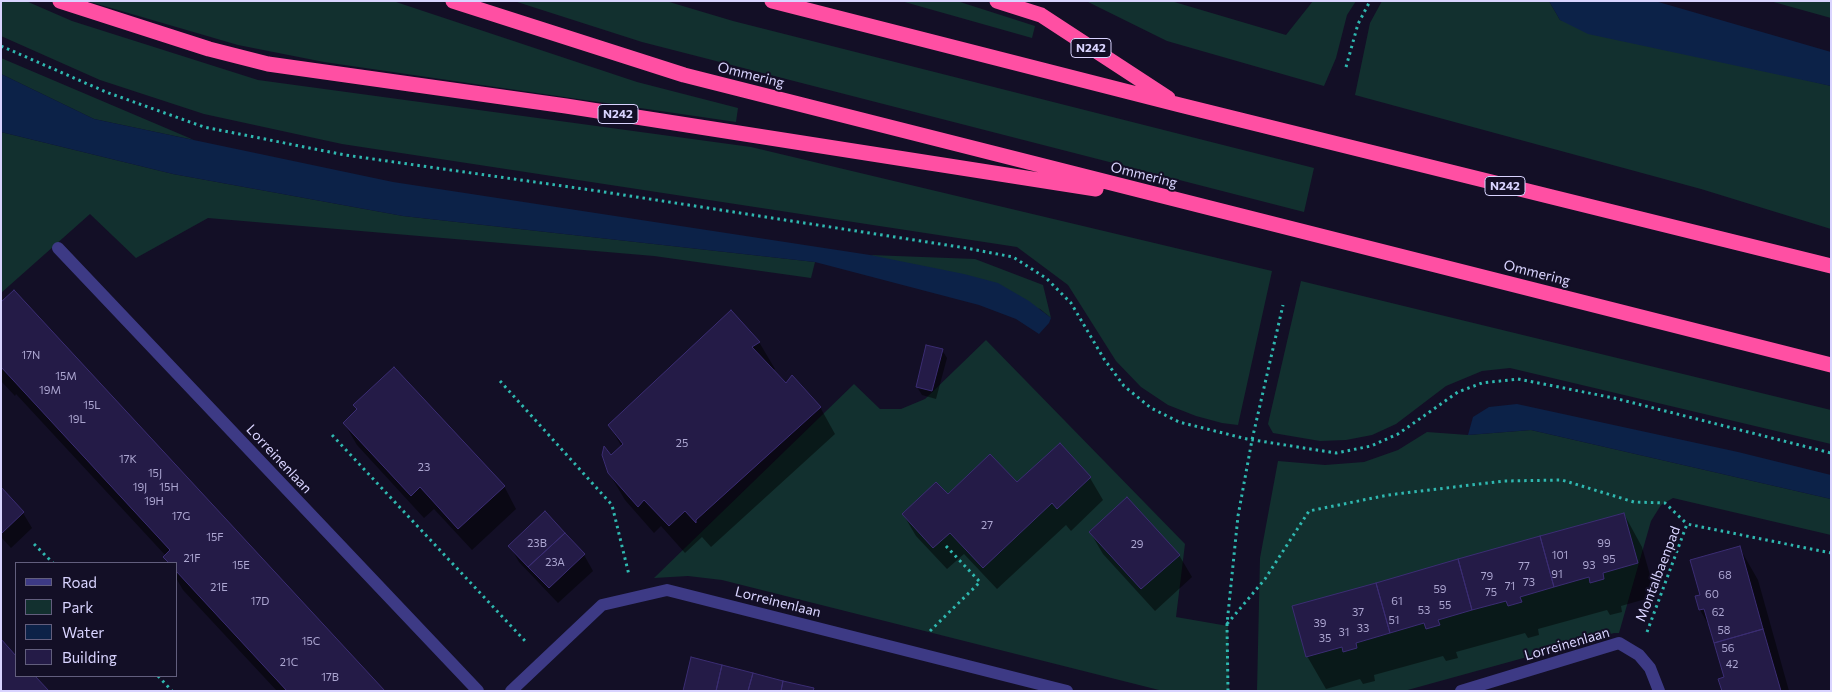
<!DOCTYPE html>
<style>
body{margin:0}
#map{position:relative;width:1832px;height:692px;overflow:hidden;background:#130f26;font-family:Commissioner,sans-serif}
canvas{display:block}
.frame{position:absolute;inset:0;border:2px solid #d9d4ff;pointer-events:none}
.legend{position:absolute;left:15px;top:562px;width:162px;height:115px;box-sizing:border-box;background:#130f26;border:1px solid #625e7d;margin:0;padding:6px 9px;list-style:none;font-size:15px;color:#d9d4ff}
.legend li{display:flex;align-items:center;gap:10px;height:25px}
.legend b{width:25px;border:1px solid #625e7d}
</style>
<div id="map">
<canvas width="1832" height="692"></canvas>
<div class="frame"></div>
<ul class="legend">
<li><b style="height:6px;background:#3d3a85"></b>Road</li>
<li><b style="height:14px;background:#12302f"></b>Park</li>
<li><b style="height:14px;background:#0c2248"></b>Water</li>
<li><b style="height:14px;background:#241b47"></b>Building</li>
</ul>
</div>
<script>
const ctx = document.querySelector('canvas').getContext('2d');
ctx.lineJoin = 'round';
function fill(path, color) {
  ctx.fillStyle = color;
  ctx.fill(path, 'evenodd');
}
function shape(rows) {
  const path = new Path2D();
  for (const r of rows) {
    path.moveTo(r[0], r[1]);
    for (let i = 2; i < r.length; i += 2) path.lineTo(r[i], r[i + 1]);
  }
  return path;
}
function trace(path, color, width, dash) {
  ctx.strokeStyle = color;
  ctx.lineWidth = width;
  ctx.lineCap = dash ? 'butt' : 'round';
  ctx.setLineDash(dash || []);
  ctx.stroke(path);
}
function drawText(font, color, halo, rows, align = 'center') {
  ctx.font = font + ' Commissioner,sans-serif';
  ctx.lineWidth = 4;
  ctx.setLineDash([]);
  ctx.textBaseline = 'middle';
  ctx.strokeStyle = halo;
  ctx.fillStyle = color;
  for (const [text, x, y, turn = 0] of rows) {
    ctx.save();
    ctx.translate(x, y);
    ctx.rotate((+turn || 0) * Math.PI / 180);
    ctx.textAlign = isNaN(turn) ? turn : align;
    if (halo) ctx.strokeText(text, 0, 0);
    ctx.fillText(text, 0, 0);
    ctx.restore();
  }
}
fill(shape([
 [1,1,26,1,72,21,258,80,751,147,1272,271,1238,425,1222,423,1196,416,1168,405,1141,387,1116,361,1068,285,1017,247,342,144,204,114,100,80,1,36],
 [87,1,393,1,637,82,738,108,736,122,324,62,238,45],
 [514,1,666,1,733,21,1314,168,1304,212,642,42],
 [901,1,957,1,1035,26,1032,38],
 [1086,1,1171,1,1286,35,1313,1,1356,1,1347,15,1336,58,1324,86,1167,41],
 [1382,1,1549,1,1560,20,1831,86,1831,229,1701,189,1355,95,1370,23],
 [1770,1,1831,1,1831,18],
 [1,58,194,140,94,119,1,74],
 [1,132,173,174,403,216,815,262,811,278,654,256,208,218,136,258,90,214,1,293],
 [870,255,975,259,1043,285,1051,318,1040,309],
 [1301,281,1831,410,1831,444,1510,368,1482,371,1446,386,1396,424,1372,435,1346,440,1320,441,1273,433,1268,424],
 [986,340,1185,544,1176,617,1228,626,1229,691,1163,691,722,580,688,576,654,578,854,384,880,409,901,409,925,399],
 [1531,430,1831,499,1831,535,1673,498,1661,505,1651,521,1619,633,1614,633,1404,691,1257,691,1260,558,1278,461,1325,465,1364,462,1398,450,1427,432,1468,435]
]), '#12302f');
fill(shape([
 [1549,1,1655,1,1831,52,1831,86,1588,34,1560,20],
 [1,74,94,119,393,182,870,255,964,274,998,283,1029,301,1051,318,1049,323,1039,334,1016,319,979,305,815,262,403,216,173,174,1,132],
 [1517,404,1738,452,1831,475,1831,499,1531,430,1468,435,1473,417,1489,407]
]), '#0c2248');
fill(shape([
 [1,304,383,691,277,691,183,590,176,578,176,563,168,563,164,557,166,556,16,394,15,396,1,381],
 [732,313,759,342,775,369,773,370,786,385,820,407,835,434,711,547,702,537,685,553,661,526,654,533,625,500,609,473,611,457,622,447,609,425],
 [942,350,947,358,936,399,922,395,917,387],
 [355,405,504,486,516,509,472,550,434,509,424,518,357,445,344,423,358,411],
 [1060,445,1090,478,1103,500,1071,531,1066,525,997,589,964,554,947,569,916,536,903,514,948,496,1017,484],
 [1,489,23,513,32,528,11,548,1,537],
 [545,513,584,555,593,571,558,603,519,562,510,546],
 [1624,514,1642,547,1656,596,1621,606,1622,612,1610,615,1607,610,1538,629,1539,635,1528,638,1525,633,1456,652,1458,658,1446,661,1443,656,1374,675,1375,681,1363,684,1360,679,1326,689,1307,656],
 [1090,532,1179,555,1192,577,1155,611,1103,554],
 [1739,547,1758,580,1789,691,1723,691,1725,678,1711,629,1700,610,1702,595]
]), '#0007');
const building = shape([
 [14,290,385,691,287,691,176,571,176,563,169,563,163,557,170,550,1,367,1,302,14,290],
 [731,310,760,342,752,347,786,383,792,375,821,407,696,520,696,523,685,511,669,526,644,500,638,507,608,473,602,455,604,446,611,455,623,444,608,425,731,310],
 [926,345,943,349,932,391,916,387,926,345],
 [394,367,505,486,458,529,420,487,411,496,343,423,357,409,353,405,394,367],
 [1060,443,1091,477,1057,509,1052,503,983,568,950,533,933,548,902,514,936,482,948,494,990,454,1017,482,1060,443],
 [1,487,24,512,2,533,1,533,1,487],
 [1127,497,1180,555,1141,589,1089,532,1127,497],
 [545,511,565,533,528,567,508,546,545,511],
 [1624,513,1638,563,1603,573,1604,579,1590,583,1589,577,1554,587,1540,536,1624,513],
 [565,533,585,554,549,588,528,567,565,533],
 [1540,536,1554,587,1520,597,1522,602,1508,606,1506,601,1472,610,1458,559,1540,536],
 [1740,546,1763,629,1714,643,1704,609,1699,610,1695,596,1700,595,1690,560,1740,546],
 [1458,559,1472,610,1438,620,1440,625,1426,629,1424,623,1390,633,1376,583,1458,559],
 [1376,583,1390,633,1356,643,1357,648,1343,652,1342,647,1306,657,1292,606,1376,583],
 [1763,629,1781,691,1722,691,1718,679,1724,677,1714,643,1763,629],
 [1,639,16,656,16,676,35,676,49,691,1,691,1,639],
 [691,657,722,665,716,691,683,691,691,657],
 [722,665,753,673,748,691,716,691,722,665],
 [753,673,783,681,781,691,748,691,753,673],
 [783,681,814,688,813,691,781,691,783,681]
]);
fill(building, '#241b47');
trace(building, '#3b2d73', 1);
trace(shape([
 [1,46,106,92,204,127,345,155,598,191,966,248,1013,257,1046,278,1071,303,1104,359,1124,386,1151,408,1179,422,1247,439,1336,453,1371,446,1398,434,1458,392,1482,383,1518,379,1614,398,1831,453],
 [1346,67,1358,24,1370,1],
 [500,381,612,505,629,575],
 [332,435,527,643],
 [34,544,53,563],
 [1227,624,1265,579,1309,511,1388,495,1504,481,1562,480,1634,502,1665,503,1687,524],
 [930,631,980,582,945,545],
 [1647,632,1687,524,1831,553],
 [158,676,172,691],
 [1228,691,1227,624,1238,516,1252,440,1283,305]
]), '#2fb8b0', 3, [2.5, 4]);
trace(shape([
 [58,248,478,691],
 [511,691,602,605,667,590,1067,691],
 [1461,691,1619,643,1639,655,1650,668,1659,691]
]), '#3d3a85', 12);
trace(shape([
 [60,1,209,49,268,64,566,106,1096,189],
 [453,1,684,75,1831,365],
 [772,1,1180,105,1831,266],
 [997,1,1041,15,1168,98]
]), '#ff4fa3', 15);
drawText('11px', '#aca6d1', null, [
 ["17N",31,355],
 ["15M",66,376],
 ["19M",50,390],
 ["15L",92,405],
 ["19L",77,419],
 ["25",682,443],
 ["17K",128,459],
 ["23",424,467],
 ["15J",155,473],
 ["19J",140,487],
 ["15H",169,487],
 ["19H",154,501],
 ["17G",181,516],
 ["27",987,525],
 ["15F",215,537],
 ["23B",537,543],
 ["99",1604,543],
 ["29",1137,544],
 ["101",1560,555],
 ["21F",192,558],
 ["95",1609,559],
 ["23A",555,562],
 ["15E",241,565],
 ["93",1589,565],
 ["77",1524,566],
 ["91",1557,574],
 ["68",1725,575],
 ["79",1487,576],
 ["73",1529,582],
 ["71",1510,586],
 ["21E",219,587],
 ["59",1440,589],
 ["75",1491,592],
 ["60",1712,594],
 ["17D",260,601],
 ["61",1397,601],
 ["55",1445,605],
 ["53",1424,610],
 ["37",1358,612],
 ["62",1718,612],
 ["51",1394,620],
 ["39",1320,623],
 ["33",1363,628],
 ["58",1724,630],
 ["31",1344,632],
 ["35",1325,638],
 ["15C",311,641],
 ["56",1728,648],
 ["21C",289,662],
 ["42",1732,664],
 ["17B",330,677]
]);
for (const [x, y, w] of [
 [1091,48,40],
 [618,114,40],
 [1505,186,40]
]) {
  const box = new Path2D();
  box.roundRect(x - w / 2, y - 9.5, w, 19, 4);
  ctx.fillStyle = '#130f26';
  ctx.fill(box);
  trace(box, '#d9d4ff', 1);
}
drawText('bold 12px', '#d9d4ff', null, [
 ["N242",1091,48],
 ["N242",618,114],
 ["N242",1505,186]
]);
drawText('14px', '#d9d4ff', '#130f26', [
 ["Ommering",751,75,14],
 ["Ommering",1144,175,14],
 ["Ommering",1537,273,14],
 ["Lorreinenlaan",279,459,47],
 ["Montalbaenpad",1658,574,-69],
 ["Lorreinenlaan",778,602,14],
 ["Lorreinenlaan",1567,644,-16]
]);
</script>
